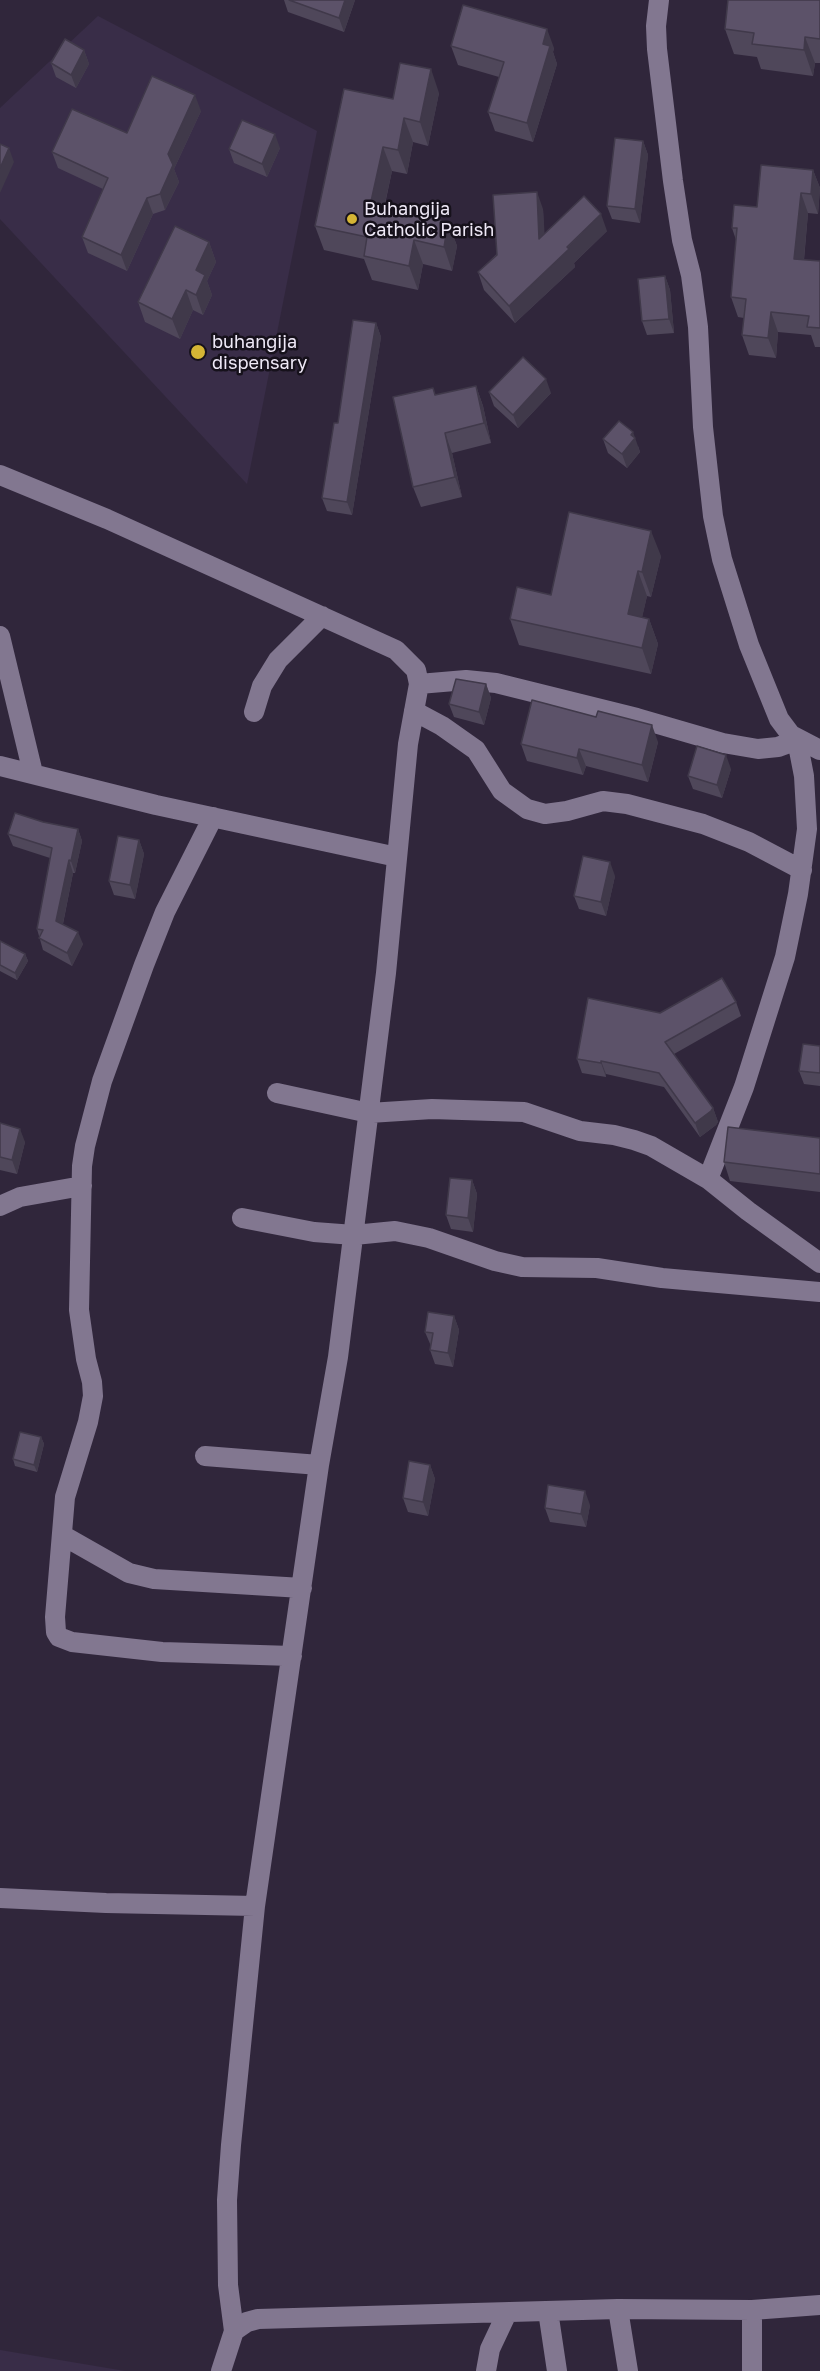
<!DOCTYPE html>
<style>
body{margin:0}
canvas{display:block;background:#30263b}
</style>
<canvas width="820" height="2371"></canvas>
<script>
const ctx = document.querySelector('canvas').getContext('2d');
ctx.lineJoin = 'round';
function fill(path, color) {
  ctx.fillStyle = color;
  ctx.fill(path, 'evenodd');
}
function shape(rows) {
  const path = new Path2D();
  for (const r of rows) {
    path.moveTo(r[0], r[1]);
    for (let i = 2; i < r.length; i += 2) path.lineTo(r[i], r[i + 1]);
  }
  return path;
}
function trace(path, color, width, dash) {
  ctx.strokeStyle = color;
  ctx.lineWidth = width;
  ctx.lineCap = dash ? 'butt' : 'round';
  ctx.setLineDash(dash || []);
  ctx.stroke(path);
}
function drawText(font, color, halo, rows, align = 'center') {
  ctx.font = font + ' "Golos Text",sans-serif';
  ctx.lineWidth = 5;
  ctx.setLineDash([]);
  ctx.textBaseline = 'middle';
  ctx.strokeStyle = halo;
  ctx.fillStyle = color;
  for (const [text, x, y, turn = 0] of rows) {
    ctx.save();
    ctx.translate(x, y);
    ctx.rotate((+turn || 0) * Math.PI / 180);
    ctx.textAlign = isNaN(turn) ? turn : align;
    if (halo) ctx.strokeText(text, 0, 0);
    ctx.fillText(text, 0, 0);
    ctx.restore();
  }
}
fill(shape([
 [98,16,317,131,247,484,0,219,0,108],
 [0,2350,125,2371,0,2371]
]), '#392d48');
trace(shape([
 [659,0,656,26,657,49,673,181,682,240,691,275,698,327,703,427,713,516,722,559,749,645,779,719,791,735,820,750],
 [0,475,107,519,396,650,416,670,419,684,408,744,386,973,338,1357,319,1465,255,1906,231,2145,227,2200,228,2285,234,2331],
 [0,636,33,773],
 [419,684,466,680,496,683,637,718,723,743,758,749,778,747,797,740,804,776,807,829,798,894,785,957,744,1087,708,1179],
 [414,711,442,726,476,750,502,791,527,809,545,814,567,811,603,801,627,804,703,824,749,842,802,870],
 [254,712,262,686,278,660,322,616],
 [0,766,156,805,397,857],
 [213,817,165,912,144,965,102,1081,85,1146,82,1166,79,1310,86,1359,92,1382,93,1396,88,1422,65,1497,55,1617,56,1632,59,1637,72,1642,162,1652,292,1656],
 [277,1093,369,1113,432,1109,524,1112,580,1131,614,1135,634,1140,651,1146,708,1179,748,1211,820,1263],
 [0,1206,20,1197,82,1186],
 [242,1218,314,1232,354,1235,395,1231,429,1238,495,1261,522,1267,597,1268,662,1278,820,1292],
 [205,1456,319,1465],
 [62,1535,129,1573,154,1579,302,1588],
 [0,1898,106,1903,255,1906],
 [618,2309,628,2371],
 [548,2311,557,2371],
 [221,2371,234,2331,247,2322,258,2319,618,2309,752,2310,820,2305],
 [486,2371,490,2349,507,2313],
 [752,2371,752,2310]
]), '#827790', 20);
fill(shape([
 [284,0,355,0,344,32,288,12],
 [820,0,820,63,815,63,813,76,761,69,757,57,734,54,725,29],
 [451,46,554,48,553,52,557,64,533,142,495,131,488,112,499,77,458,65],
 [84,50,89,64,76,88,56,77,51,63],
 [439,93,428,146,413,142,407,174,392,171,384,209,448,222,457,246,452,271,423,264,418,290,372,280,364,259,324,250,315,226,393,99],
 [201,111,174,169,179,182,165,210,153,214,127,271,88,253,82,237,103,189,58,168,52,152,127,133],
 [643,141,648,155,640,223,612,219,607,206],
 [280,148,267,177,234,163,229,149],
 [813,170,820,188,818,214,808,213,804,260,820,261,820,347,815,347,811,335,778,332,776,358,749,355,742,335,744,318,738,317,731,297,736,240,732,228,757,207],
 [543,209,544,234,607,231,574,263,575,267,515,323,484,290,478,272],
 [209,242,216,262,207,281,212,295,203,315,193,310,180,339,145,322,138,302],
 [665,276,670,290,674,333,647,335,642,321],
 [376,323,381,337,352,515,327,511,322,498,338,423],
 [476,386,483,406,491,443,452,453,462,497,421,507,413,487,436,395],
 [489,392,551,393,518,428,494,406],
 [603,439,638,446,640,452,627,468,608,453],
 [661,556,651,597,647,596,642,617,649,619,658,644,651,674,519,645,510,619],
 [486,684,491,698,484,725,454,717,449,704],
 [596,717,658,742,648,782,586,766,583,775,527,761,521,744],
 [731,769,722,798,693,789,688,776],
 [43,822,78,829,82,841,75,873,73,873,63,924,83,944,72,966,43,950,37,929,50,858,13,846,8,834],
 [139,840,144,854,135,899,114,895,109,881],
 [615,876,606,916,579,909,574,896],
 [0,941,25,954,28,961,17,980,0,971],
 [736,1002,741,1016,674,1054,713,1108,718,1122,716,1125,700,1137,664,1087,606,1074,606,1077,582,1073,577,1059,660,1013],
 [820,1046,820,1086,804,1084,799,1071],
 [0,1123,25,1142,17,1174,0,1170],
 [820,1138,820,1192,730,1181,724,1162],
 [472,1180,477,1194,473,1232,451,1229,446,1215],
 [454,1316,459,1330,453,1367,435,1364,430,1350,431,1346,425,1332],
 [41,1437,44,1444,37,1472,15,1466,13,1459],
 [430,1465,435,1479,428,1516,408,1512,403,1498],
 [590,1505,586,1527,550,1522,545,1508]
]), '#4f475a');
fill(shape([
 [345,0,355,0,344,32,339,18],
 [547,29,554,48,553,52,557,64,533,142,527,123,543,44],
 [805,37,815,63,813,76,804,50],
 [84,50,89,64,76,88,71,75],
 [431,69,439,93,428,146,420,122],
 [195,95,201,111,174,169,179,182,165,210,160,194,168,154],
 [404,118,413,142,407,174,398,150],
 [275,134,280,148,267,177,262,164],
 [643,141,648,155,640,223,635,209],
 [383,147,392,171,379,230,370,206],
 [9,148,14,162,0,193,0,168],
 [813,170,820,188,818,214,811,194],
 [537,192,543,209,546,256,539,239],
 [801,193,808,213,802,279,794,259],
 [147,198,153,214,127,271,121,255],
 [601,214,607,231,574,263,575,267,515,323,509,306],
 [448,222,457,246,452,271,444,247],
 [414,240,423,264,418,290,409,266],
 [209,242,216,262,207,281,212,295,203,315,196,295,196,270],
 [665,276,670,290,674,333,669,319],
 [186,290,193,310,180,339,172,319],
 [771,312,778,332,776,358,768,338],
 [376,323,381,337,352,515,347,502],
 [546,379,551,393,518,428,513,415],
 [476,386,483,406,491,443,484,423],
 [633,432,640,452,627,468,622,454],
 [445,433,452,453,462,497,455,477],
 [651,531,661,556,651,597,642,572],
 [638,571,647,596,637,640,628,614],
 [649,619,658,644,651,674,642,648],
 [486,684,491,698,484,725,479,712],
 [652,725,658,742,648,782,642,765],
 [579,749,586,766,583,775,577,758],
 [726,755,731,769,722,798,717,785],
 [78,829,82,841,75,873,71,861],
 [139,840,144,854,135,899,130,885],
 [69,860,73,873,61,933,56,921],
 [610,862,615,876,606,916,601,902],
 [78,932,83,944,72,966,67,953],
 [25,954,28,961,17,980,15,973],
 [601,1061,606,1074,606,1077,601,1063],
 [713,1108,718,1122,716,1125,700,1137,695,1123],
 [20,1129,25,1142,17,1174,12,1160],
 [472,1180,477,1194,473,1232,468,1218],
 [454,1316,459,1330,453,1367,448,1353],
 [41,1437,44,1444,37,1472,34,1465],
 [430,1465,435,1479,428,1516,423,1502],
 [585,1491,590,1505,586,1527,581,1514]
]), '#40394a');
const building = shape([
 [289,0,345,0,339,18,289,0],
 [728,0,820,0,820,39,805,37,804,50,752,44,754,33,725,29,728,0],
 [463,5,547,29,543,44,550,46,527,123,488,112,504,62,451,46,463,5],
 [65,39,84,50,71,75,51,63,65,39],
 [400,63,431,69,420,122,404,118,398,150,383,147,370,206,448,222,444,247,414,240,409,266,364,256,367,237,315,226,344,89,393,99,400,63],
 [152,76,195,95,168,154,173,165,160,194,147,198,121,255,82,237,108,178,52,152,72,109,127,133,152,76],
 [242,120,275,134,262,164,229,149,242,120],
 [615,138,643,141,635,209,607,206,615,138],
 [0,144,9,148,0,168,0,144],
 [761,165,813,170,811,194,801,193,794,259,820,261,820,328,807,327,809,316,771,312,768,338,742,335,746,299,731,297,737,228,732,228,734,205,757,207,761,165],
 [537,192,539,239,584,196,601,214,567,247,569,249,509,306,478,272,497,255,493,195,537,192],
 [175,226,209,242,196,270,205,275,196,295,186,290,172,319,138,302,175,226],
 [665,276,669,319,642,321,638,279,665,276],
 [353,320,376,323,347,502,322,498,334,423,338,423,353,320],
 [523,357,546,379,513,415,489,392,523,357],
 [476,386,484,423,445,433,455,477,413,487,393,397,433,388,435,395,476,386],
 [619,421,633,432,631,435,635,438,622,454,603,439,619,421],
 [569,512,651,531,642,572,638,571,628,614,649,619,642,648,510,619,517,587,551,595,569,512],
 [456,679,486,684,479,712,449,704,456,679],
 [532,700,596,717,598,711,652,725,642,765,579,749,577,758,521,744,532,700],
 [697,746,726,755,717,785,688,776,697,746],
 [15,813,43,822,78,829,71,861,69,860,56,921,78,932,67,953,39,938,43,930,37,929,52,848,8,834,15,813],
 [118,836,139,840,130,885,109,881,118,836],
 [583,856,610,862,601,902,574,896,583,856],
 [0,941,25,954,15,973,0,965,0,941],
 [722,978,736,1002,665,1042,713,1108,711,1111,695,1123,659,1073,601,1061,601,1063,577,1059,588,998,660,1013,722,978],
 [803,1044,820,1046,820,1073,799,1071,803,1044],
 [0,1123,20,1129,12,1160,0,1157,0,1123],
 [728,1127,820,1138,820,1174,724,1162,728,1127],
 [450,1178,472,1180,468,1218,446,1215,450,1178],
 [428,1312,454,1316,448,1353,430,1350,433,1333,425,1332,428,1312],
 [20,1432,41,1437,34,1465,13,1459,20,1432],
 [409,1461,430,1465,423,1502,403,1498,409,1461],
 [548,1485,585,1491,581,1514,545,1508,548,1485]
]);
fill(building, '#5c5269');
trace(building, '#40394a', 1.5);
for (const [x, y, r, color] of [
 [352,219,6,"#d5b535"],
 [198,352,8,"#d5b535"]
]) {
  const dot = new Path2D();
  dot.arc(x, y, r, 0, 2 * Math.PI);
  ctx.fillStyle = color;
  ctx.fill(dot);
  trace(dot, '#16111b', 2);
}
drawText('18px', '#efe9f7', '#16111b', [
 ["Buhangija",364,209],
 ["Catholic Parish",364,230],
 ["buhangija",212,342],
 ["dispensary",212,363]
], 'left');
</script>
